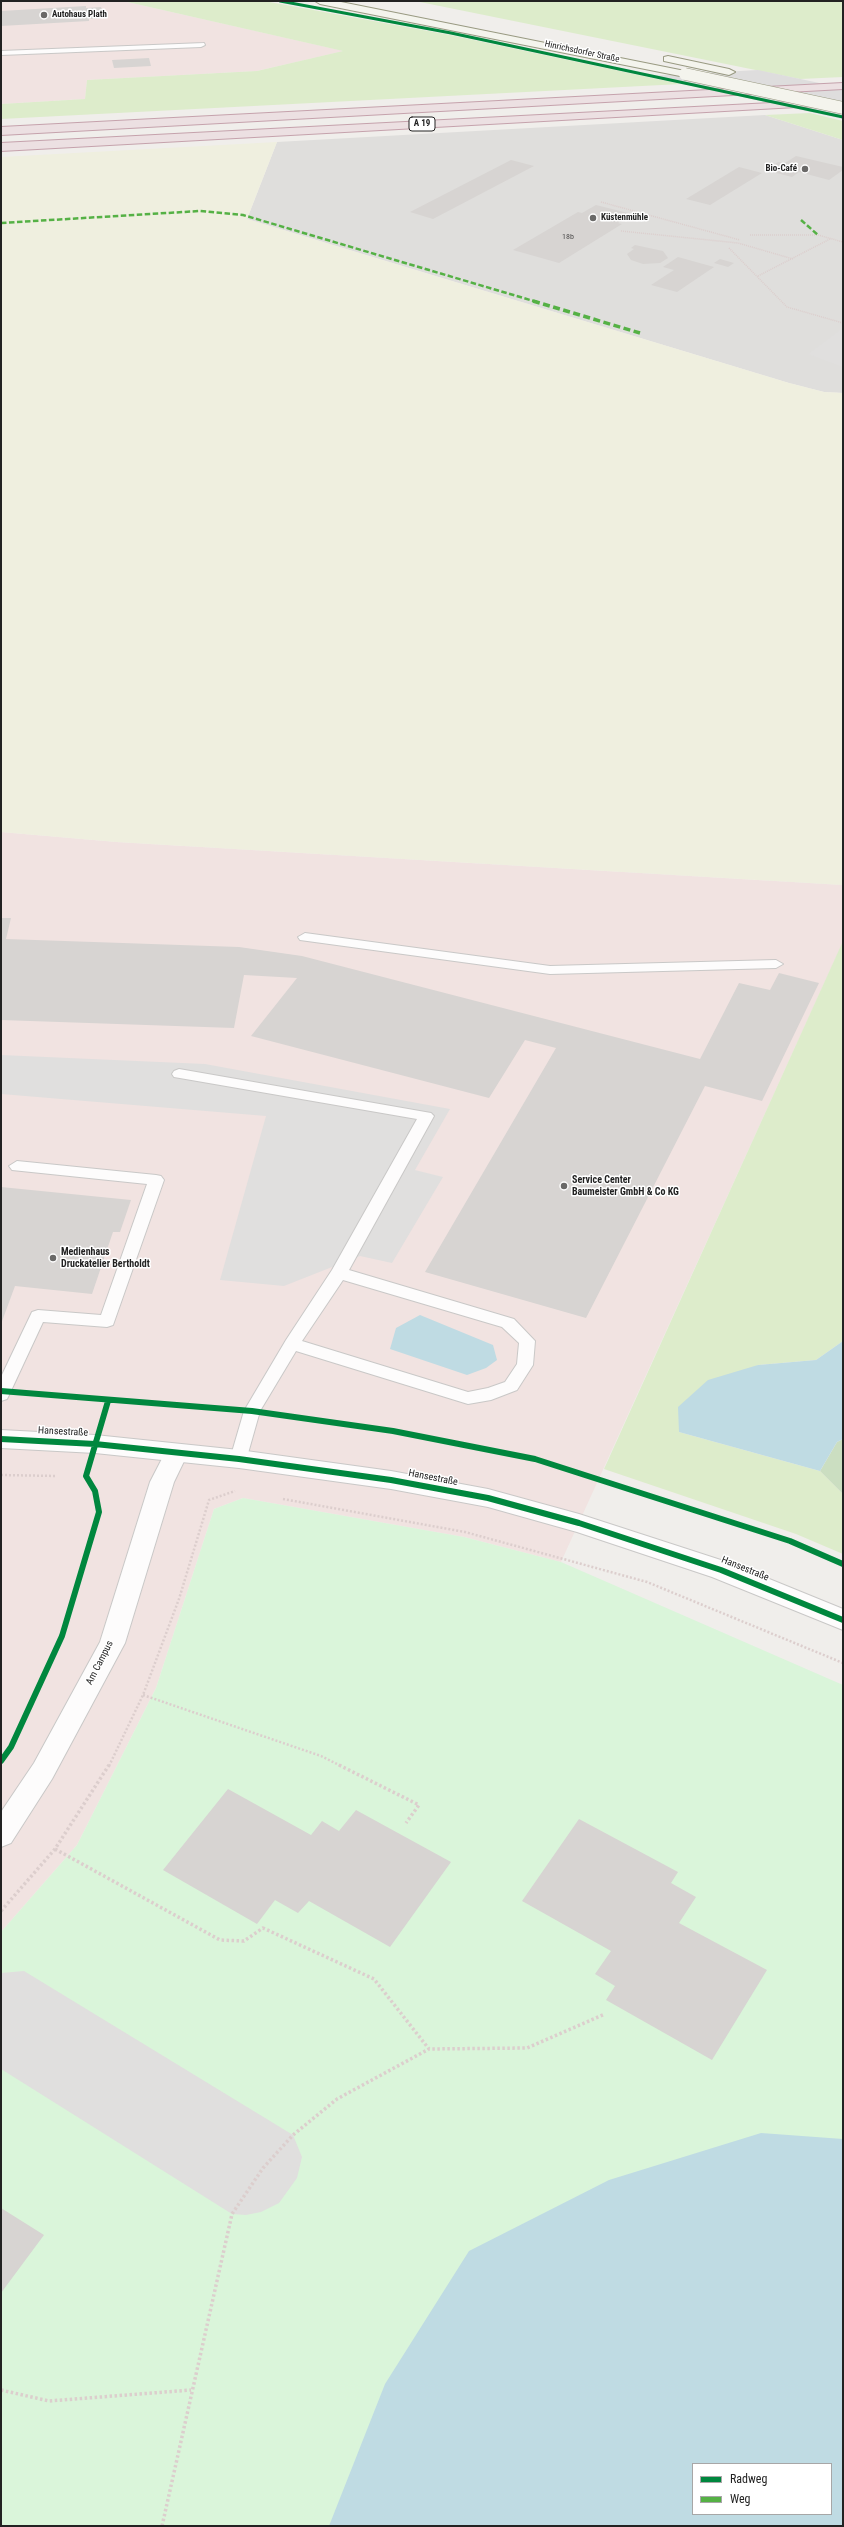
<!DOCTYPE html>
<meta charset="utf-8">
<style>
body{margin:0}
#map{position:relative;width:844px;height:2527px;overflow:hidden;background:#f0eeeb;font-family:"Roboto Condensed",sans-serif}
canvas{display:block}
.frame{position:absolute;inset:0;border:2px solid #222;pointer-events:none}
.legend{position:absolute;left:692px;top:2463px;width:140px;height:52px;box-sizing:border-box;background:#fff;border:1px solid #a7a7a7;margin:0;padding:5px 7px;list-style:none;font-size:12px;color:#222}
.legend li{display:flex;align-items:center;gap:8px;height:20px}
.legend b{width:20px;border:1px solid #a7a7a7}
</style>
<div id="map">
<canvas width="844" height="2527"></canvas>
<div class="frame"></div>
<ul class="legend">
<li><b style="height:5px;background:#00873e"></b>Radweg</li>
<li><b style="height:5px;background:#55b145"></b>Weg</li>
</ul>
</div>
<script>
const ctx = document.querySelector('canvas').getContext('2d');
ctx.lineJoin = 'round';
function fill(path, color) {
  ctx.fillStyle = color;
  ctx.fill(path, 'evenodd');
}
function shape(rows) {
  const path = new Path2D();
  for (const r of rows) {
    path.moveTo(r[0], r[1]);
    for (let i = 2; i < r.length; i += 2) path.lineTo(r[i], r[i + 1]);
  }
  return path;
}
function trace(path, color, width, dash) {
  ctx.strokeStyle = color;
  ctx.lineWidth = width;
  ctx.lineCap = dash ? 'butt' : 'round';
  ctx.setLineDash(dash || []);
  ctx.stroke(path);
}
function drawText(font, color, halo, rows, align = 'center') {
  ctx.font = font + ' "Roboto Condensed",sans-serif';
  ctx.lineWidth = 3;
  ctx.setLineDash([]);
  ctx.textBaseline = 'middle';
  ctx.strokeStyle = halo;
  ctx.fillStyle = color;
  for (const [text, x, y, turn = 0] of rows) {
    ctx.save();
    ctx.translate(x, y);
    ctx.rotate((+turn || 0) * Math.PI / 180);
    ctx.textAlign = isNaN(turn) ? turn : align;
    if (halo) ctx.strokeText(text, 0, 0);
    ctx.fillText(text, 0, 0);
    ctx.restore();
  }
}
fill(shape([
 [765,115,843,140,843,393,824,392,789,383,247,219,277,142]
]), '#dfdedc');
fill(shape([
 [1,1,123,1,344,51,257,71,87,80,85,99,1,104],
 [1,832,117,842,843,885,843,942,561,1562,464,1537,243,1498,214,1509,156,1688,77,1845,1,1932]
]), '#f1e3e1');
fill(shape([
 [277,142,247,219,789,383,824,392,843,393,843,885,117,842,1,832,1,157]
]), '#efefdf');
fill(shape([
 [123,1,264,1,450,35,681,84,1,119,1,104,85,99,87,80,257,71,343,51],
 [415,1,843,1,843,77,800,79],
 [810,113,843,121,843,140,765,115],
 [843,941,843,1341,816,1360,758,1365,679,1432,820,1471,843,1494,843,1554,796,1534,604,1469]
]), '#ddeccb');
fill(shape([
 [843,1439,843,1494,820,1471,837,1442]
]), '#cbdec1');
fill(shape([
 [243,1498,464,1537,561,1562,843,1685,843,2526,1,2526,1,1932,77,1845,156,1688,214,1509],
 [693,2464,831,2464,831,2514,693,2514]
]), '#daf5da');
fill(shape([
 [843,328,843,367,808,354],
 [1,1055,205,1064,450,1109,415,1170,443,1177,392,1263,360,1256,284,1286,220,1280,266,1116,1,1094],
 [24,1971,293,2135,302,2157,297,2178,279,2203,261,2212,246,2215,232,2214,1,2069,1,1973]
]), '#e0dfde');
fill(shape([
 [420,1315,493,1345,497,1360,486,1368,467,1375,390,1349,396,1328],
 [843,1341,843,1439,837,1442,820,1471,679,1432,678,1407,708,1380,758,1365,816,1360],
 [761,2133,843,2139,843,2526,329,2526,385,2384,469,2251,609,2180],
 [693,2464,831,2464,831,2514,693,2514]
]), '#bfdbe3');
fill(shape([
 [758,70,843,88,843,119,647,76]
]), '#dedddd');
fill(shape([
 [86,6,86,8,101,7,104,18,89,19,89,21,1,26,1,11],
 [149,58,151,66,114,68,112,60],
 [796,156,843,167,843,170,829,180,799,172,792,177,765,170,778,162,785,163],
 [511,160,534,166,433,219,410,212],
 [739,167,762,173,710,205,686,199],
 [596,205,632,214,618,223,622,224,559,263,513,250,578,212,582,213],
 [635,245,663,251,668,258,660,263,643,264,631,260,627,254,634,249,631,248],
 [678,257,714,267,677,292,651,285,674,270,663,267],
 [720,259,734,263,728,267,714,263],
 [1,918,11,918,6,939,239,947,302,956,700,1059,739,983,770,990,779,973,819,983,762,1101,705,1086,586,1318,425,1272,556,1048,525,1040,489,1098,251,1036,297,978,244,975,234,1028,1,1020],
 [1,1187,131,1200,120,1232,113,1232,92,1294,15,1286,1,1324],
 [228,1789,311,1835,322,1821,339,1831,356,1810,451,1862,390,1947,309,1901,298,1913,275,1900,257,1924,163,1870],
 [579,1819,678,1872,671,1883,696,1897,679,1923,767,1970,712,2060,606,2000,615,1986,595,1974,611,1951,522,1901],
 [1,2208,44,2235,1,2293]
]), '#d7d4d2');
const service = shape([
 [204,43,205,45,201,47,1,55,1,51,204,43],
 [305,933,550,966,776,960,783,964,776,968,550,974,300,940,298,937,305,933],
 [179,1069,431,1113,434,1116,349,1270,514,1319,535,1341,533,1365,517,1390,491,1400,468,1404,296,1351,260,1411,245,1464,239,1465,233,1464,230,1459,244,1411,286,1340,332,1270,417,1119,174,1077,172,1074,174,1071,179,1069],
 [343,1280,502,1327,519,1343,517,1364,505,1382,488,1388,468,1392,302,1341,343,1280],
 [17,1161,156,1175,161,1176,164,1180,113,1325,107,1327,43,1322,9,1395,7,1399,1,1401,1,1377,32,1312,38,1310,101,1315,147,1184,12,1170,9,1166,17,1161]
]);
const minor = shape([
 [176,1444,184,1447,188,1453,174,1482,125,1643,52,1779,11,1843,1,1847,1,1812,34,1763,100,1642,150,1482,168,1447,176,1444]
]);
const tertiary = shape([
 [1,1430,95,1435,239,1450,391,1471,488,1489,579,1514,730,1563,843,1609,843,1630,712,1577,577,1532,488,1507,391,1489,239,1468,95,1453,1,1448,1,1430]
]);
const secondary = shape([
 [315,1,336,1,685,71,691,74,685,77,320,4,315,1],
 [668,56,729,69,735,72,729,75,664,61,664,57,668,56]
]);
const motorway = shape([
 [843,83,843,89,1,135,1,127,843,83],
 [829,100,833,101,833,105,1,151,1,143,829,100]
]);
trace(service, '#c9c8c7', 2);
trace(minor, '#c9c8c7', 2);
trace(tertiary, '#c9c8c7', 2);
trace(secondary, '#999a82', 2);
trace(motorway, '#c5a2ac', 2);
trace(shape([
 [601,202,740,240],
 [621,231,738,243,793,259],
 [750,235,818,235,843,242],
 [729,248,787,307,843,323],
 [758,276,830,239]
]), '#dccecd', 1.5, [1, 1]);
trace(shape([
 [1,1475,57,1476],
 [283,1499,465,1532,647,1582,843,1663],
 [143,1695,321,1756,341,1766],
 [109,1766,143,1695,179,1599,209,1500,235,1491]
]), '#dccecd', 2.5, [2, 2]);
trace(shape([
 [339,1765,419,1805,406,1823],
 [55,1849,220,1940,244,1941,263,1928,374,1979,429,2049,527,2048,605,2014],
 [1,1911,55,1849,109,1765],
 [1,2390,49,2401,191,2390],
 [162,2526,232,2214,263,2168,293,2135,337,2099,429,2049]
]), '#dccecd', 3.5, [2.5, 2.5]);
fill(service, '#fdfcfc');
fill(minor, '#fdfcfc');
fill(tertiary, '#fdfcfc');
fill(secondary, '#f4f4ed');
fill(motorway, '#ece0e2');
const secondaryBridge = shape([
 [685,74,843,108]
]);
trace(secondaryBridge, '#999a82', 13, []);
trace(secondaryBridge, '#f4f4ed', 12);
trace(shape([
 [801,220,818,235],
 [1,223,200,211,243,215,537,302]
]), '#55b145', 2.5, [5.5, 2.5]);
trace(shape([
 [533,301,640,333]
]), '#55b145', 3.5, [7, 3.5]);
trace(shape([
 [280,1,451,33,843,117]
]), '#00873e', 3);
trace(shape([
 [1,1391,252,1411,393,1431,535,1459,790,1541,843,1564],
 [1,1439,95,1444,239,1459,391,1480,488,1498,579,1523,721,1570,843,1620],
 [1,1761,11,1747,62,1636,99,1512,95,1491,86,1476,108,1401]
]), '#00873e', 6);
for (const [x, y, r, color] of [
 [44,15,4,"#6a6968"],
 [805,169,4,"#6a6968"],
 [593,218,4,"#6a6968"],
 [564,1186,4,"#6a6968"],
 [53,1258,4,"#6a6968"]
]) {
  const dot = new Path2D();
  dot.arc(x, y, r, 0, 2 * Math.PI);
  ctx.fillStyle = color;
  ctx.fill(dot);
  trace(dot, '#fff', 1.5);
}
drawText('8px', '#4f4e4e', null, [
 ["18b",568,237]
]);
drawText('bold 9px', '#222', '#fff', [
 ["Autohaus Plath",52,15],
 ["Bio-Café",797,169,"right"],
 ["Küstenmühle",601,218]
], 'left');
drawText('9px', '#222', '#fff', [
 ["Hinrichsdorfer Straße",582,52,12]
]);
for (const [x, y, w] of [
 [422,124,26]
]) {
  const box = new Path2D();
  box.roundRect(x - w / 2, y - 7, w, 14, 3);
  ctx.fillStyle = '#fff';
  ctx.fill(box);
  trace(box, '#222', 1);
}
drawText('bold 9px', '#222', null, [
 ["A 19",422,124]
]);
drawText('bold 10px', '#222', '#fff', [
 ["Service Center",572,1180],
 ["Baumeister GmbH & Co KG",572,1192],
 ["Medienhaus",61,1252],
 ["Druckatelier Bertholdt",61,1264]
], 'left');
drawText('10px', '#222', '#fff', [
 ["Hansestraße",63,1432,3],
 ["Hansestraße",433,1478,11],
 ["Hansestraße",745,1569,22],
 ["Am Campus",100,1663,-63]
]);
</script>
